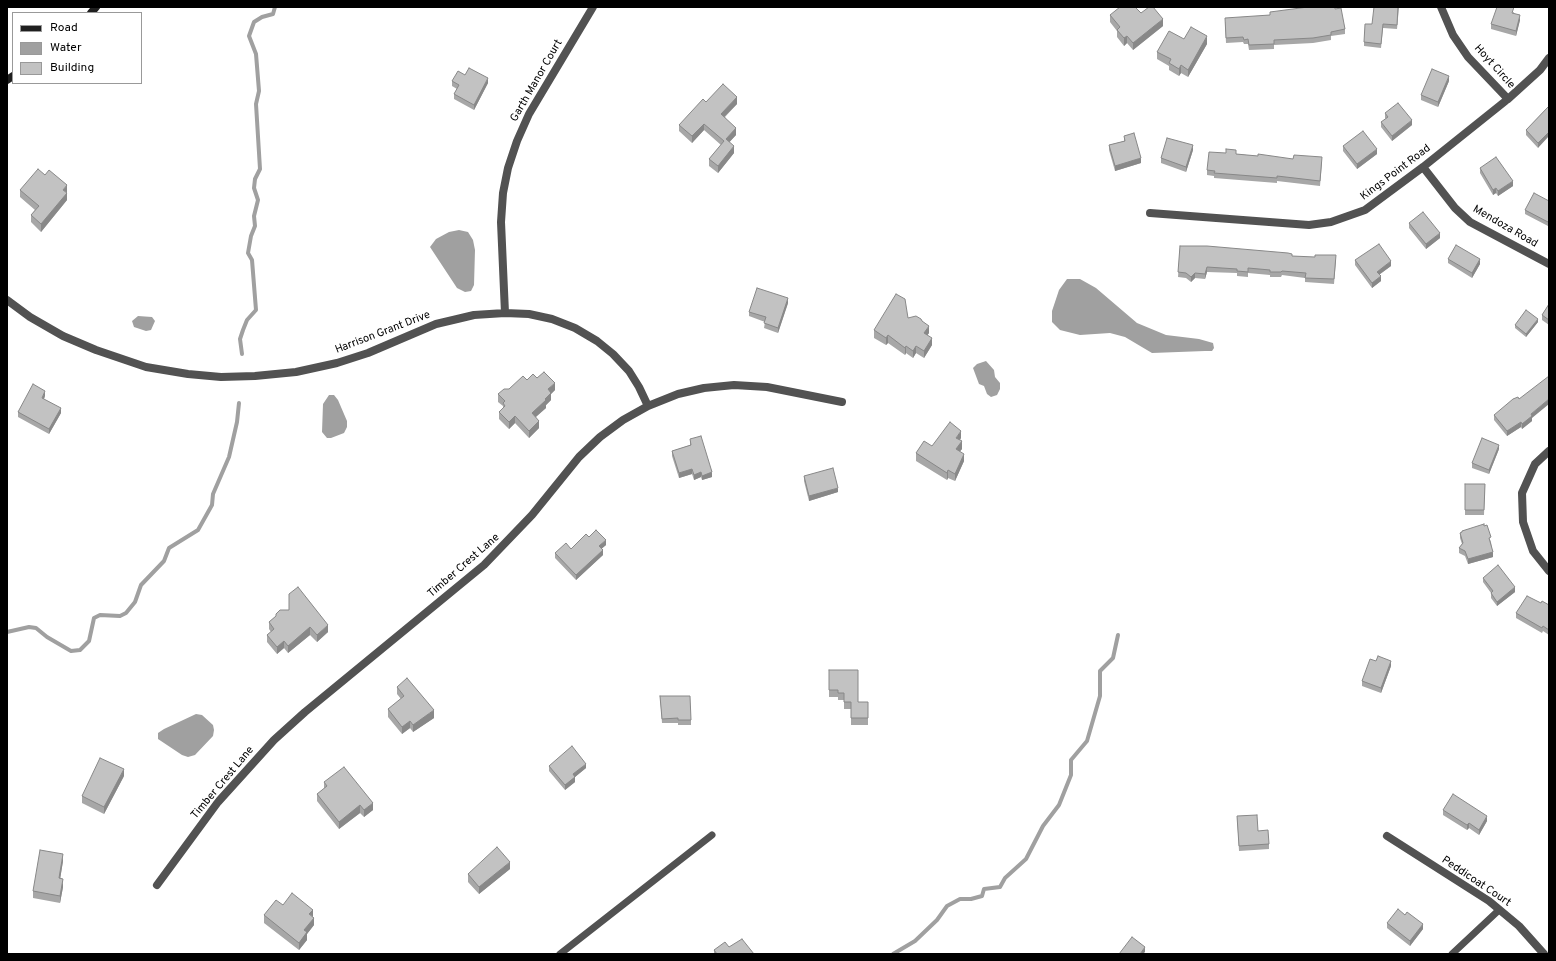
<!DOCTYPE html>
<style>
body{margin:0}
#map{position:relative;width:1556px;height:961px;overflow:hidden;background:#fff;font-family:Overpass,sans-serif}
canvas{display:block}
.frame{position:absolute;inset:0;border:8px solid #000;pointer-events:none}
.legend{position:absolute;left:12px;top:12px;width:130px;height:72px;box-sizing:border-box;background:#fff;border:1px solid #999;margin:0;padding:5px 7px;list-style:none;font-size:12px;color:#000}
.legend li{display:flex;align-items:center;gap:8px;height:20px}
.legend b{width:20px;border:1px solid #999}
</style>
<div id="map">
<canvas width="1556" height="961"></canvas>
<div class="frame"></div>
<ul class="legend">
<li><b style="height:5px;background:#1f1f1f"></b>Road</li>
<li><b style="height:11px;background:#a0a0a0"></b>Water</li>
<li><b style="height:11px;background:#c2c2c2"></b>Building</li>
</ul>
</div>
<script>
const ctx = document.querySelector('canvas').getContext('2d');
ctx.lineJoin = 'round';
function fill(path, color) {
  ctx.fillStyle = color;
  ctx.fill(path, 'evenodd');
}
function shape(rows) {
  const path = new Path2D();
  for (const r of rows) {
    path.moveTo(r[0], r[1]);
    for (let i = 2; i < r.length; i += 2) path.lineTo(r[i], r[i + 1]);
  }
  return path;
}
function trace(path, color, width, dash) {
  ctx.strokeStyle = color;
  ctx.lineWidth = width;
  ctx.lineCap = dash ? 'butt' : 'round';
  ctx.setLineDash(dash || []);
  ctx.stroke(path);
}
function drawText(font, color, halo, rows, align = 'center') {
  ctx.font = font + ' Overpass,sans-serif';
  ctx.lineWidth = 4;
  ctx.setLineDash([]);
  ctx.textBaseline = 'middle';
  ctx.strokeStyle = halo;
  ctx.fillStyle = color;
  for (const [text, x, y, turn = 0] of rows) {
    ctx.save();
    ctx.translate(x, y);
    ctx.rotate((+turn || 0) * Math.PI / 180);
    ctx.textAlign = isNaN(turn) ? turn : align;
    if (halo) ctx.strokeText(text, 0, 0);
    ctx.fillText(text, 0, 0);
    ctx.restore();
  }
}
fill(shape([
 [459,230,468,232,473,240,475,250,474,285,471,291,465,292,457,288,430,247,436,239,449,232],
 [1067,279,1080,279,1096,288,1137,323,1166,335,1199,339,1213,343,1214,348,1212,351,1205,351,1152,353,1125,337,1110,333,1080,335,1060,330,1052,322,1052,311,1059,290],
 [138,316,152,317,155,321,151,330,146,331,134,327,132,321],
 [986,361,994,370,995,377,1000,383,1000,389,997,395,991,397,987,394,984,386,979,384,973,368,977,364],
 [329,395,334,395,338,400,347,421,347,427,344,433,331,438,327,438,322,432,323,404],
 [196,714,202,715,213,725,214,730,213,736,195,755,188,757,182,755,158,739,158,733,164,729]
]), '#a0a0a0');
trace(shape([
 [242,354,240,339,243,330,247,320,256,310,252,260,248,253,251,236,255,226,254,216,258,200,254,188,255,179,260,169,256,104,259,91,256,54,249,36,254,22,262,17,273,14,275,7],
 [7,632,29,627,36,628,47,637,71,651,80,650,89,641,94,618,100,615,120,616,126,613,135,602,141,585,164,561,169,548,198,530,212,505,213,494,229,457,237,422,239,403],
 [893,954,915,941,937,920,947,906,960,899,971,899,982,896,984,889,1000,887,1005,878,1026,859,1043,826,1059,805,1071,775,1071,760,1087,741,1100,696,1100,671,1113,658,1118,635]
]), '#a0a0a0', 4);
trace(shape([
 [560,954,712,835],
 [1452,954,1499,910]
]), '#525252', 7);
trace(shape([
 [1441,7,1453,35,1468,57,1508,99],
 [1423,167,1455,208,1470,222,1549,264],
 [1150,213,1309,225,1331,222,1365,210,1423,167,1508,99,1540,70,1549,58],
 [7,300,30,317,63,336,96,350,146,367,188,374,221,377,255,376,296,372,337,363,368,353,436,324,453,320,474,315,505,313,529,314,552,319,575,328,597,341,613,354,629,371,639,387,648,406],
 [505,313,501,222,503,193,508,168,517,141,529,114,593,7],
 [1549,451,1535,464,1522,493,1523,522,1533,551,1549,571],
 [1387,836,1489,901,1519,926,1544,954],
 [157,885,218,802,274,740,305,712,484,565,532,515,579,457,600,437,623,420,648,406,678,394,704,388,734,385,767,387,842,402]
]), '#525252', 8);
trace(shape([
 [91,13,96,7],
 [7,80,13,76]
]), '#1f1f1f', 8);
fill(shape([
 [1399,7,1397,29,1383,28,1381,48,1364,46,1364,42,1372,24],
 [1335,9,1345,29,1345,34,1331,36,1331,40,1313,43,1274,45,1274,49,1249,50,1248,44,1244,44,1243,42,1226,43,1225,22,1270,15],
 [1514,12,1514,13,1520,20,1516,36,1491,29,1491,24],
 [1141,13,1163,26,1133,50,1127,43,1124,46,1117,37,1117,31,1110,22,1110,15],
 [1184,39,1207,44,1188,77,1181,73,1179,76,1169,70,1169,66,1157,59,1157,52],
 [452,81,488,83,474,110,454,99,454,94,457,89,452,86],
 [1449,81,1438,107,1421,100,1421,95],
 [706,102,737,104,725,117,736,135,729,142,734,153,718,173,709,166,709,159,721,145,704,130,692,143,679,131,679,125],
 [1549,106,1538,148,1526,135,1526,130],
 [1385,113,1412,125,1392,141,1381,127,1381,122,1386,119,1385,118],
 [1124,136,1141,163,1115,171,1109,150,1109,145,1124,141],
 [1343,146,1377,154,1357,169,1343,151],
 [1193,150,1186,172,1161,163,1161,158],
 [1236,154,1322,162,1320,186,1277,181,1277,183,1214,178,1214,176,1207,175,1207,170],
 [1480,168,1513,186,1498,196,1496,193,1493,195,1480,173],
 [20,190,67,193,67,200,41,232,31,222,31,215,35,210,20,197],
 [1549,201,1548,226,1525,214,1525,210],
 [1409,223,1440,238,1426,249,1409,228],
 [1180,246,1336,260,1334,284,1305,282,1305,278,1282,275,1281,277,1270,277,1270,275,1248,273,1248,277,1237,276,1237,273,1207,272,1205,279,1195,278,1191,282,1186,278,1178,277],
 [1448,259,1480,264,1472,278,1448,263],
 [1355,260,1391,266,1379,275,1381,281,1372,288,1355,265],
 [788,303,778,333,764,328,765,322,749,316,749,312],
 [1549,304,1549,325,1542,320,1542,315],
 [908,318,922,321,929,333,927,335,932,345,924,358,916,353,913,358,906,353,905,355,888,343,886,345,874,338,874,330],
 [1538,322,1526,337,1515,328,1515,325],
 [537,378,555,390,551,394,551,400,546,405,546,408,536,417,539,428,529,438,515,423,509,429,499,419,499,412,503,408,503,406,498,402,498,394,527,380],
 [45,396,44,399,61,413,49,434,18,417,18,412],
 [1494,415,1532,418,1532,421,1522,429,1521,427,1507,436,1494,420],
 [961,438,960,440,962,449,960,451,964,461,955,481,948,478,947,480,916,461,916,453,932,446],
 [690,439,712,477,702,480,701,477,694,480,692,474,679,478,672,456,672,451,690,445],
 [1499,449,1489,474,1472,468,1472,463],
 [804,476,838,492,809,501,804,481],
 [1465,484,1485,484,1484,515,1465,515],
 [1484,526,1491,542,1493,557,1468,564,1465,556,1459,553,1459,548,1462,544,1460,538,1460,533,1462,532,1462,531],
 [589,537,606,545,601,549,603,555,576,580,555,558,555,553,571,549],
 [1483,578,1515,592,1497,606,1491,598,1491,593,1483,582],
 [1549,605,1549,635,1543,631,1542,633,1516,618,1516,613],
 [276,616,328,632,317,642,310,635,288,653,284,648,277,654,267,642,267,635,271,632,269,629,269,622],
 [1391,666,1381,693,1362,686,1362,681],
 [829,670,858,702,868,702,868,725,851,725,851,709,844,709,844,700,838,700,838,697,829,697],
 [397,687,434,718,413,732,410,728,402,734,388,717,388,709,401,699,397,694],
 [660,696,691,720,691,725,678,725,678,723,662,723],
 [549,766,586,768,575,777,575,782,565,790,549,771],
 [124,776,104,814,82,803,82,796],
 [324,782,373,810,364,817,360,813,339,829,317,801,317,794,324,789],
 [1443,810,1487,821,1479,835,1469,828,1467,830,1443,815],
 [1237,816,1258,831,1269,844,1269,849,1239,851],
 [63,861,60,879,63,887,60,903,33,898,33,891],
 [510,869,479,894,468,882,468,874],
 [283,905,313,917,314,925,307,934,307,940,299,950,264,923,264,915],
 [1387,923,1423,929,1410,946,1387,928],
 [729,947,754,954,714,954,714,950]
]), '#a7a7a7');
fill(shape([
 [1520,15,1520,20,1516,36,1516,31],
 [1163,19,1163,26,1133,50,1133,43],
 [1127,36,1127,43,1124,46,1124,38],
 [1207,36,1207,44,1188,77,1188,70],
 [1181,65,1181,73,1179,76,1179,69],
 [1449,76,1449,81,1438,107,1438,102],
 [488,78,488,83,474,110,474,105],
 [737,97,737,104,721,120,721,114],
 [1412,120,1412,125,1392,141,1392,136],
 [704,124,704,130,692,143,692,136],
 [736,128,736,135,726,146,726,139],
 [1549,132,1549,136,1538,148,1538,143],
 [1193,145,1193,150,1186,172,1186,167],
 [734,146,734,153,718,173,718,166],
 [1377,149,1377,154,1357,169,1357,164],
 [1141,158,1141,163,1115,171,1115,166],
 [1513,181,1513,186,1498,196,1498,191],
 [67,185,67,193,63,190],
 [1496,188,1496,193,1493,195,1493,190],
 [67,193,67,200,41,232,41,224],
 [1440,233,1440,238,1426,249,1426,244],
 [1480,259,1480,264,1472,278,1472,273],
 [1391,261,1391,266,1377,276,1377,272],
 [1207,267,1207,272,1205,279,1205,274],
 [1195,273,1195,278,1191,282,1191,277],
 [1381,276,1381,281,1372,288,1372,283],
 [788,298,788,303,778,333,778,328],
 [1538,319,1538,322,1526,337,1526,334],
 [929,326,929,333,924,340,924,333],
 [888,335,888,343,886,345,886,338],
 [932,338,932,345,924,358,924,351],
 [906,346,906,353,905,355,905,348],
 [916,346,916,353,913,358,913,351],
 [555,383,555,390,551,394,551,400,546,405,546,408,532,420,532,413,548,389],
 [45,391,45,396,42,403,42,398],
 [1549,399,1549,404,1532,418,1532,421,1522,429,1522,424,1531,414],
 [61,408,61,413,49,434,49,429],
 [515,416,515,423,509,429,509,422],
 [539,421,539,428,529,438,529,431],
 [1521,422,1521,427,1507,436,1507,431],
 [961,431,961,438,956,445,956,438],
 [962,441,962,449,956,456,956,449],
 [1499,445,1499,449,1489,474,1489,470],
 [964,454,964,461,955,481,955,474],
 [692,469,692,474,679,478,679,473],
 [948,470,948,478,947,480,947,473],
 [701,472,701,477,694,480,694,475],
 [712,472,712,477,702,480,702,476],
 [838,488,838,492,809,501,809,496],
 [606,540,606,545,599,551,599,546],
 [603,550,603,555,576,580,576,575],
 [1493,552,1493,557,1468,564,1468,559],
 [1515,587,1515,592,1497,606,1497,602],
 [328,625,328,632,317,642,317,635],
 [310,627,310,635,288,653,288,646],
 [284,641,284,648,277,654,277,647],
 [1391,661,1391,666,1381,693,1381,688],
 [434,710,434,718,413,732,413,725],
 [410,721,410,728,402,734,402,727],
 [586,764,586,768,575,777,575,782,565,790,565,785,573,774],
 [124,769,124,776,104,814,104,807],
 [373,803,373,810,364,817,364,810],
 [360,805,360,813,339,829,339,822],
 [1487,816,1487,821,1479,835,1479,830],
 [1469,823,1469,828,1467,830,1467,825],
 [63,854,63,861,59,886,59,878],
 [510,862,510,869,479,894,479,887],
 [63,879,63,887,60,903,60,896],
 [313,910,313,917,309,914],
 [314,918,314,925,307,934,307,940,299,950,299,943,304,930],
 [1423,924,1423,929,1410,946,1410,941],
 [1145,947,1145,952,1143,954,1140,954]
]), '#888');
const building = shape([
 [1120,7,1135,7,1141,13,1149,7,1153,7,1163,19,1133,43,1127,36,1124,38,1117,30,1120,27,1110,15,1120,7],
 [1308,7,1335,7,1335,9,1341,8,1345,29,1331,32,1331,35,1313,38,1274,40,1274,44,1249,45,1248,39,1244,40,1243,37,1226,38,1225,18,1270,15,1270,12,1308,7],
 [1374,7,1398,7,1397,25,1383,24,1381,44,1364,42,1365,24,1372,24,1374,7],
 [1497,7,1514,7,1512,13,1520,15,1516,31,1491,24,1497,7],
 [1191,27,1207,36,1188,70,1181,65,1179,69,1169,63,1171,59,1157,52,1169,31,1184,39,1191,27],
 [469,68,488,78,474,105,454,94,459,85,452,81,458,71,465,75,469,68],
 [1432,69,1449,76,1438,102,1421,95,1432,69],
 [723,84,737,97,721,114,736,128,726,139,734,146,718,166,709,159,724,141,704,124,692,136,679,125,703,99,706,102,723,84],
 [1398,103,1412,120,1392,136,1381,122,1388,117,1385,113,1398,103],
 [1549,106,1549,132,1538,143,1526,130,1549,106],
 [1363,131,1377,149,1357,164,1343,146,1363,131],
 [1134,133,1141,158,1115,166,1109,145,1125,141,1124,136,1134,133],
 [1167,138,1193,145,1186,167,1161,158,1167,138],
 [1226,149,1236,150,1236,154,1258,156,1258,154,1293,159,1294,155,1322,157,1320,181,1277,176,1277,178,1214,173,1215,171,1207,170,1209,152,1226,153,1226,149],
 [1496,157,1513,181,1498,191,1496,188,1493,190,1480,168,1496,157],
 [38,169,45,175,49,170,67,185,63,190,67,193,41,224,31,215,39,206,20,190,38,169],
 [1534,193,1549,201,1549,220,1548,222,1525,210,1534,193],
 [1423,212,1440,233,1426,244,1409,223,1423,212],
 [1379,244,1391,261,1377,272,1381,276,1372,283,1355,260,1379,244],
 [1456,245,1480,259,1472,273,1448,259,1456,245],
 [1180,246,1207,246,1288,253,1292,254,1292,256,1315,257,1315,255,1336,255,1334,279,1305,278,1306,273,1282,271,1281,272,1270,272,1270,270,1248,268,1248,272,1237,271,1237,269,1207,267,1205,274,1195,273,1191,277,1186,273,1178,272,1180,246],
 [757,288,788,298,778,328,764,323,766,317,749,312,757,288],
 [896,294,905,299,908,318,916,316,921,319,922,321,929,326,924,333,932,338,924,351,916,346,913,351,906,346,905,348,888,335,886,338,874,330,896,294],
 [1549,304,1549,320,1542,315,1549,304],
 [1526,310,1538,319,1526,334,1515,325,1526,310],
 [544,372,555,383,548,389,551,393,545,399,546,400,532,413,539,421,529,431,515,416,509,422,499,412,505,406,503,403,505,401,498,394,504,389,509,389,523,376,527,380,533,374,537,378,544,372],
 [1549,376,1549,399,1531,414,1532,416,1522,424,1521,422,1507,431,1494,415,1513,399,1518,397,1519,399,1549,376],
 [33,384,45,391,42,398,61,408,49,429,18,412,33,384],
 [950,422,961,431,956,438,962,441,956,449,964,454,955,474,948,470,947,473,916,453,924,441,932,446,950,422],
 [701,436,712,472,702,476,701,472,694,475,692,469,679,473,672,451,691,445,690,439,701,436],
 [1482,438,1499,445,1489,470,1472,463,1482,438],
 [833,468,838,488,809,496,804,476,833,468],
 [1465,484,1485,484,1484,510,1465,510,1465,484],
 [1484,524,1484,526,1487,525,1491,537,1489,538,1493,552,1468,559,1465,551,1459,548,1463,543,1460,533,1462,532,1462,531,1484,524],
 [596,530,606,540,599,546,603,550,576,575,555,553,566,543,571,549,586,534,589,537,596,530],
 [1498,565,1515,587,1497,602,1491,593,1493,591,1483,578,1498,565],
 [298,587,328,625,317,635,310,627,288,646,284,641,277,647,267,635,274,629,269,622,276,616,276,614,280,610,289,610,289,594,298,587],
 [1527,596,1541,603,1542,601,1549,605,1549,630,1543,626,1542,628,1516,613,1527,596],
 [1378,656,1391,661,1381,688,1362,681,1370,659,1376,661,1378,656],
 [829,670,858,670,858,702,868,702,868,718,851,718,851,702,844,702,844,693,838,693,838,690,829,690,829,670],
 [407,678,434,710,413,725,410,721,402,727,388,709,404,696,397,687,407,678],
 [660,696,690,696,691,720,678,720,678,718,662,719,660,696],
 [572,746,586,764,573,774,575,777,565,785,549,766,572,746],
 [100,758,124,769,104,807,82,796,100,758],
 [344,767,373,803,364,810,360,805,339,822,317,794,327,786,324,782,344,767],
 [1453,794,1487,816,1479,830,1469,823,1467,825,1443,810,1453,794],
 [1257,815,1258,831,1268,830,1269,844,1239,846,1237,816,1257,815],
 [497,847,510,862,479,887,468,874,497,847],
 [40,850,63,854,59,878,63,879,60,896,33,891,40,850],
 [292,893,313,910,309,914,314,918,304,930,307,932,299,943,264,915,276,900,283,905,292,893],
 [1398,909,1405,915,1407,912,1423,924,1410,941,1387,923,1398,909],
 [1132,937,1145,947,1140,954,1119,954,1132,937],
 [742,939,754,954,717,954,714,950,725,942,729,947,742,939]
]);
fill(building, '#c2c2c2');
trace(building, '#888', 1);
drawText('11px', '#000', '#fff', [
 ["Hoyt Circle",1494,67,48],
 ["Garth Manor Court",537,81,-60],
 ["Kings Point Road",1396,173,-37],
 ["Mendoza Road",1505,227,30],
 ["Harrison Grant Drive",383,333,-21],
 ["Timber Crest Lane",464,566,-41],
 ["Timber Crest Lane",223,783,-50],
 ["Peddicoat Court",1476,882,34]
]);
</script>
